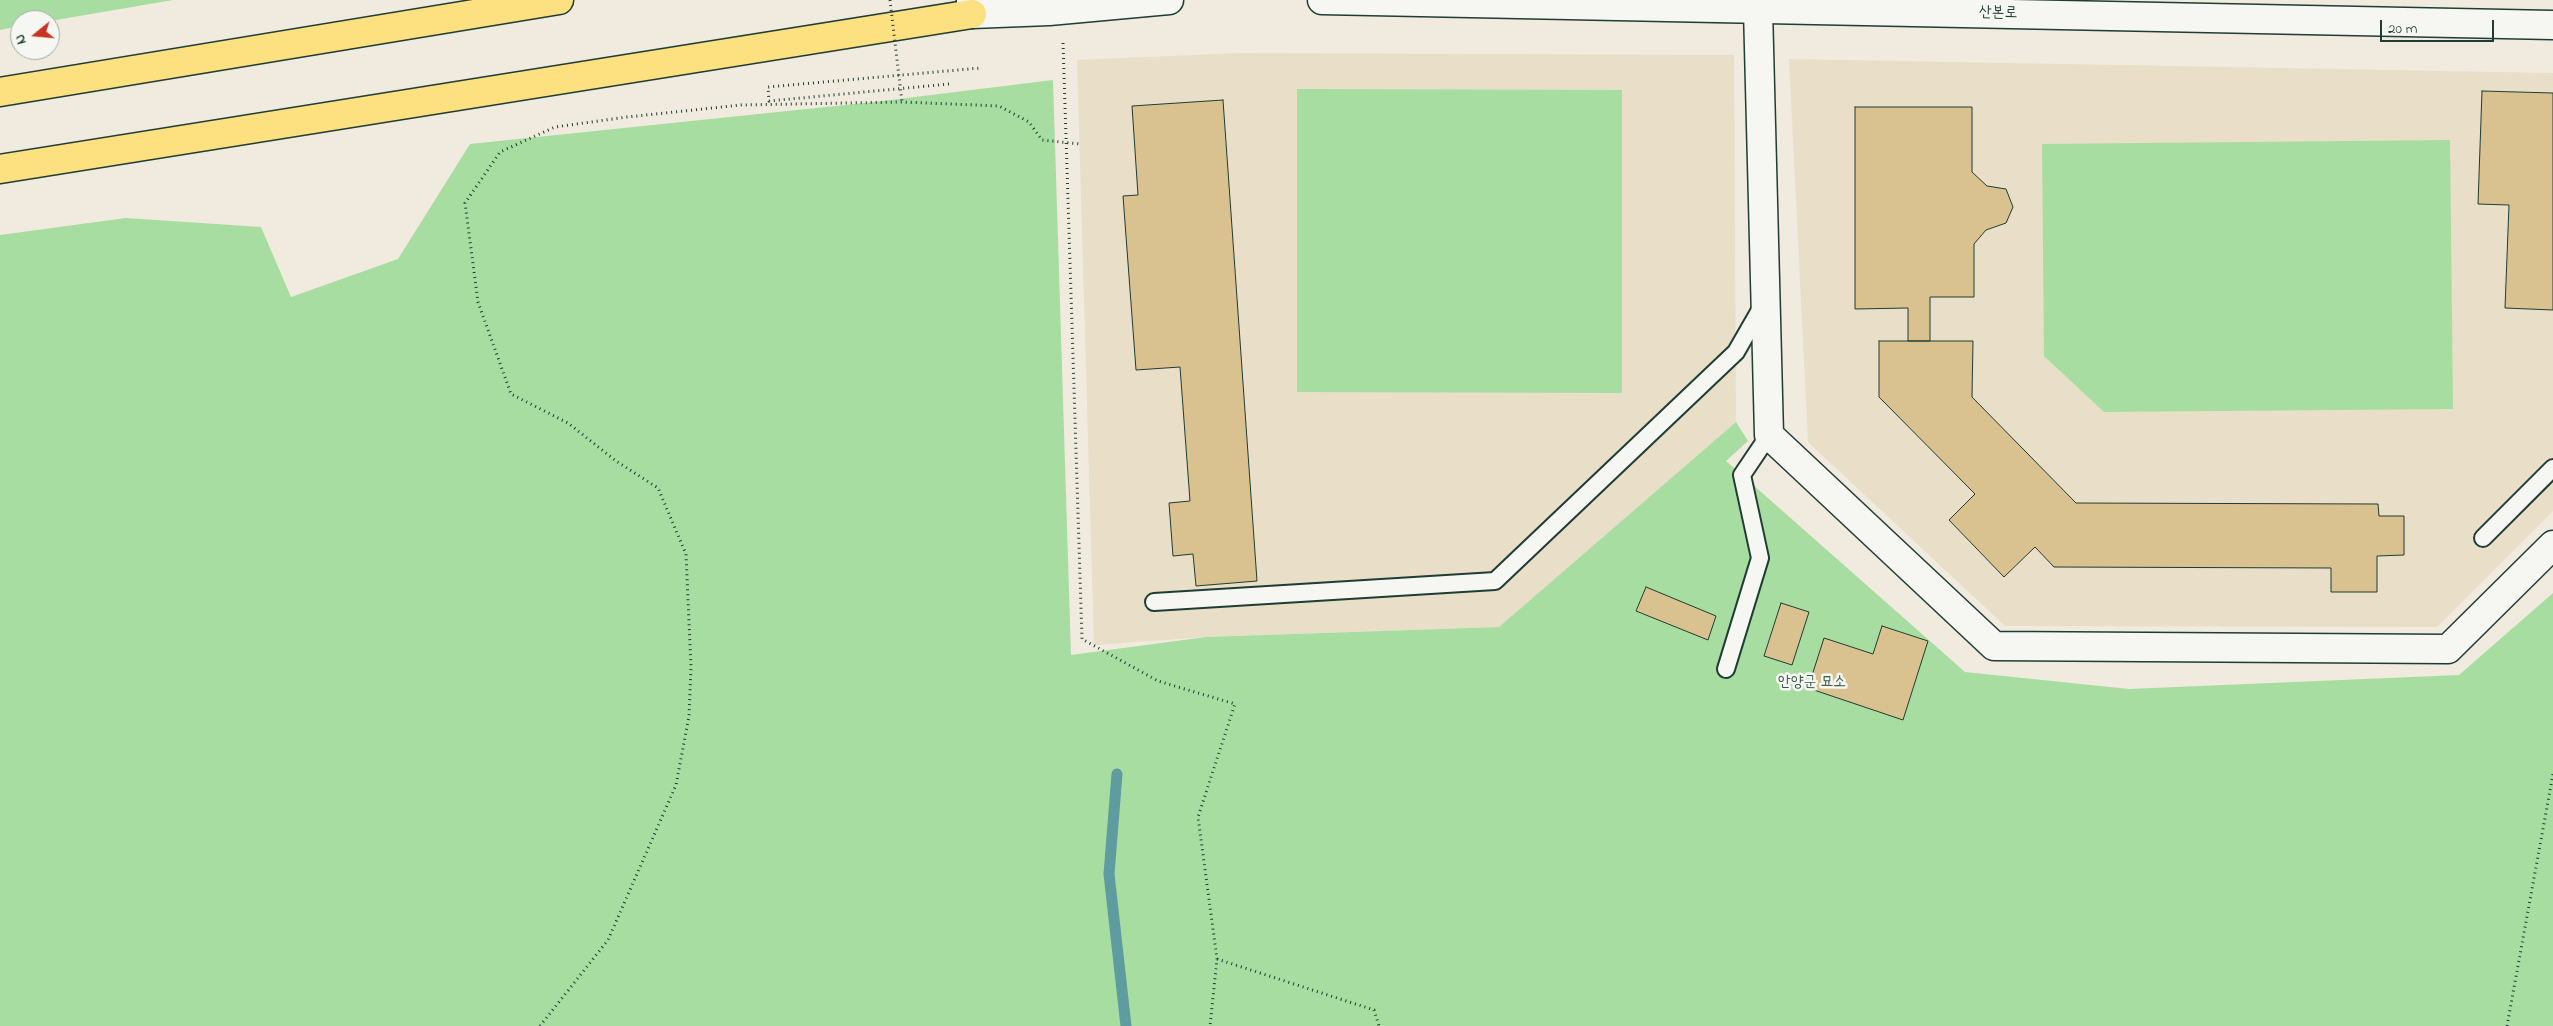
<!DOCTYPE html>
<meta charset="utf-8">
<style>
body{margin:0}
#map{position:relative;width:2553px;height:1026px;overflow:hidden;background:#f0ebde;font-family:"Indie Flower",sans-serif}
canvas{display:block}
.north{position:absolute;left:10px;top:10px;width:50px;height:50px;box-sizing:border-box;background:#f6f6f2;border:1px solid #a0aca6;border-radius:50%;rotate:253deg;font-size:14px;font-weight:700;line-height:20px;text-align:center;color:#1f3d34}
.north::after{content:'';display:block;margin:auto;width:18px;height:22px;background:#c8321e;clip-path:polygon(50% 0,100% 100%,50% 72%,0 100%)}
.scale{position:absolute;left:2380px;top:20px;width:114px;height:22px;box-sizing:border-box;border:2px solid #1f3d34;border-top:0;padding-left:6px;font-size:15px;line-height:18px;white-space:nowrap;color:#1f3d34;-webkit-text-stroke:4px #f6f6f2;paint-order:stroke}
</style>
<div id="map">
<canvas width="2553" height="1026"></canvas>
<div class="north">N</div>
<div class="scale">20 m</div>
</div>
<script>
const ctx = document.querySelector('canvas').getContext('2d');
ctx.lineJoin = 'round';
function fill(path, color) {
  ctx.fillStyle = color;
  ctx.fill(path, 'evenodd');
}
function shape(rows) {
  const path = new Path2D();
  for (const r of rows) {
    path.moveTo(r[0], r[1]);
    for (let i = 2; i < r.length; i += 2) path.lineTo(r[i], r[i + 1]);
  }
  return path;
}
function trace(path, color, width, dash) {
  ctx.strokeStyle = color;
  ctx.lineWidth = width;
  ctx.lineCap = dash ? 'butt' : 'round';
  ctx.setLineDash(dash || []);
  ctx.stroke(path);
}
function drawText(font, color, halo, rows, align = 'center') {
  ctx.font = font + ' "Indie Flower","Poor Story",sans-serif';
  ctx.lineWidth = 5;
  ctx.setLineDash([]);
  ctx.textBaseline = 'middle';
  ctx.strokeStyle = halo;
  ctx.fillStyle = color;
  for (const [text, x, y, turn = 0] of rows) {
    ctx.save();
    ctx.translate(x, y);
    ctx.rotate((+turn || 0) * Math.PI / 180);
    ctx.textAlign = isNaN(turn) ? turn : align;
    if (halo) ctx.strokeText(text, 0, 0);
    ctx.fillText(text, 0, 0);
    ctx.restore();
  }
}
fill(shape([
 [1240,53,1734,55,1736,422,1499,627,1206,637,1094,645,1077,60],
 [1789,59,2553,73,2553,511,2437,627,2005,626,1808,442]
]), '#e9dec7');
fill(shape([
 [0,0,173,0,50,21,20,20,20,26,0,30],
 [1053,80,1071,655,1206,637,1499,627,1736,422,1748,441,1726,461,1965,672,2129,689,2459,675,2553,593,2553,1026,0,1026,0,235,126,218,261,227,291,297,398,259,470,144,874,102],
 [1297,89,1622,90,1622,393,1297,392],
 [2450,140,2453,409,2104,412,2044,356,2042,144]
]), '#a7dda1');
trace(shape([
 [1117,774,1109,874,1126,1026]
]), '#5f9c9f', 11);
const building = shape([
 [2482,91,2553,93,2553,310,2505,308,2509,205,2478,204,2482,91],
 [1223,100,1257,581,1196,586,1193,554,1173,556,1169,503,1190,501,1180,367,1136,370,1123,196,1138,195,1132,106,1223,100],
 [1855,107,1972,107,1972,172,1987,186,2006,189,2013,207,2006,223,1986,230,1974,244,1974,297,1930,297,1930,341,1908,341,1908,308,1855,309,1855,107],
 [1879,341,1973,341,1972,397,2076,503,2378,504,2379,516,2404,516,2404,555,2377,556,2377,592,2331,592,2331,568,2054,567,2035,547,2004,577,1949,520,1975,494,1879,397,1879,341],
 [1646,587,1716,616,1708,640,1636,611,1646,587],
 [1781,603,1809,612,1792,665,1764,656,1781,603],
 [1882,626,1928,641,1903,720,1808,688,1824,638,1873,654,1882,626]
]);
fill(building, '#dac190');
trace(building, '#1f3d34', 1);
const service = shape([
 [2483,538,2553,468],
 [1154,602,1495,581,1736,352,1763,305],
 [1726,669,1760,558,1742,475,1769,435]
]);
const minor = shape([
 [1758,9,1769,435,1994,646,2448,649,2553,545]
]);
const tertiary = shape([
 [971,0,972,14,1049,11,1169,0],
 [1322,0,2553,25]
]);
const motorway = shape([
 [0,92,559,0],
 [0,169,972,14]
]);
trace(service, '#1f3d34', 20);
trace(minor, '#1f3d34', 31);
trace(tertiary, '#1f3d34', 31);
trace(motorway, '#1f3d34', 31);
trace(shape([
 [1063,43,1082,639,1158,681,1235,704,1198,817,1217,959,1210,1026],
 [949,84,769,101,768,87,980,68],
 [1217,959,1374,1010,1379,1026],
 [540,1026,608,940,676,785,689,716,691,667,686,554,658,488,616,461,568,423,511,394,478,302,465,203,500,152,555,127,627,117,741,105,902,102,999,106,1029,122,1042,140,1080,144],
 [2507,1026,2553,774]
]), '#1f3d34', 3, [1, 4]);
trace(service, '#f6f6f2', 16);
trace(minor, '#f6f6f2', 28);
trace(tertiary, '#f6f6f2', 28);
trace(motorway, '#fde080', 28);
trace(shape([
 [890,0,902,102]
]), '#1f3d34', 3, [1, 4]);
drawText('16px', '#1f3d34', '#f6f6f2', [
 ["산본로",1998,14,1]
]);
drawText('16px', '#3a5d4a', '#f6f6f2', [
 ["안양군 묘소",1812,683]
]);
</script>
